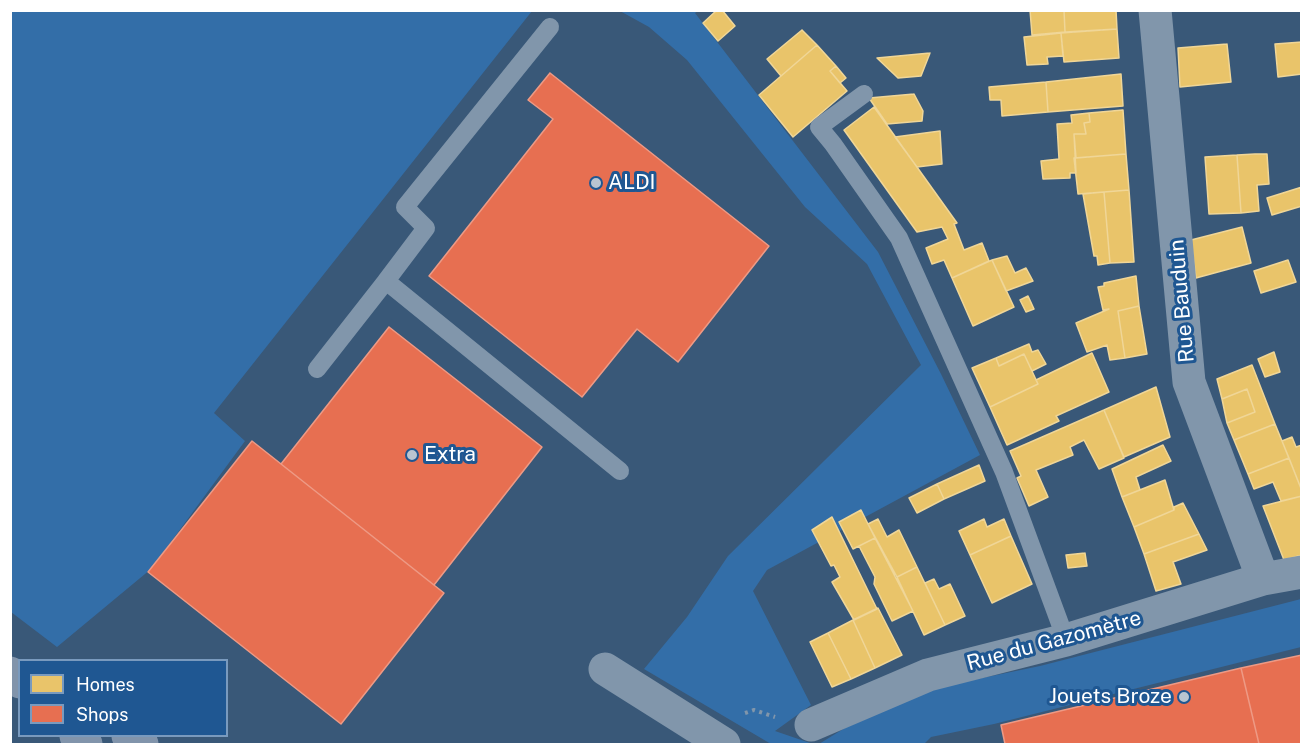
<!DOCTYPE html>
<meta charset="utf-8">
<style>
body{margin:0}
#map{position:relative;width:1312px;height:755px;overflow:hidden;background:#395878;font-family:"Public Sans",sans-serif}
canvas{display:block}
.frame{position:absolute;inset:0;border:12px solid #fff;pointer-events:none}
.legend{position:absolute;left:18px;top:659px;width:210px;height:78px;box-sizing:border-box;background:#1f5792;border:2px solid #799abe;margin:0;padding:8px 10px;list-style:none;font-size:18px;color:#fff}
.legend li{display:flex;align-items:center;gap:12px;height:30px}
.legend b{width:30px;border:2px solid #799abe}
</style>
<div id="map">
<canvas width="1312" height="755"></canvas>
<div class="frame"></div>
<ul class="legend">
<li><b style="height:16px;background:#e9c46a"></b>Homes</li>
<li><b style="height:16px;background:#e76f51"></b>Shops</li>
</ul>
</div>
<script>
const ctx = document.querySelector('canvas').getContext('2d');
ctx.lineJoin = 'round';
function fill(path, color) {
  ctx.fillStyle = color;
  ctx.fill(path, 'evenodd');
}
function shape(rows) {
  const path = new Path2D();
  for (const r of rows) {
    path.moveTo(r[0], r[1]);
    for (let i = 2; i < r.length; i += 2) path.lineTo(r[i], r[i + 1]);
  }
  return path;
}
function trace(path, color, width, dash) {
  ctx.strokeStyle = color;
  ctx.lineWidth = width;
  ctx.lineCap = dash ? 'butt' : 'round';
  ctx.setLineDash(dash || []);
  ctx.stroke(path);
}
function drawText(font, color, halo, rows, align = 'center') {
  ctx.font = font + ' "Public Sans",sans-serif';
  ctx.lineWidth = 6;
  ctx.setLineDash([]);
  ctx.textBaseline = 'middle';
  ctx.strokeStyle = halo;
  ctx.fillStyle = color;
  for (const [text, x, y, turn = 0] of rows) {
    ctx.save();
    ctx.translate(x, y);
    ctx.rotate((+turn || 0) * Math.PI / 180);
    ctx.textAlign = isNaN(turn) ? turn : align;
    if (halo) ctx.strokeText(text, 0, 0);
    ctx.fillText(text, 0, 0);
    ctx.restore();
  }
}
fill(shape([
 [10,11,532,11,214,413,245,441,151,569,57,647,11,612],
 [620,11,698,11,695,13,878,252,941,374,980,455,767,570,753,591,811,705,775,731,813,744,771,744,644,669,687,617,728,556,921,365,867,264,805,207,687,60,649,27],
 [1301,599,1301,647,994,724,931,737,924,744,819,744,861,718,924,690,1040,666]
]), '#336ea8');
const homes = shape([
 [717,10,722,10,735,26,718,41,703,23,717,10],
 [1030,10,1064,10,1065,32,1032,35,1030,10],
 [1064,10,1116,10,1117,29,1065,32,1064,10],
 [1117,29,1119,58,1064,62,1061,33,1117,29],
 [802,30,817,45,781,76,767,59,802,30],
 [1061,33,1063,56,1047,57,1048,64,1027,65,1024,37,1061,33],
 [1302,42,1302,74,1278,77,1275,44,1302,42],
 [1227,44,1231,82,1180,87,1178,48,1227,44],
 [817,45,836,66,830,71,847,91,793,137,759,95,817,45],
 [930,53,921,76,898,78,877,58,930,53],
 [836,66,846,78,840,83,830,71,836,66],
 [1121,74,1123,106,1048,112,1046,82,1121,74],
 [1046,82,1048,112,1002,116,1001,100,990,100,989,87,1046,82],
 [914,94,923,111,922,121,887,124,869,98,914,94],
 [874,107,957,223,954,224,964,250,982,243,989,261,952,278,944,260,932,264,926,248,948,239,942,227,917,232,844,130,874,107],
 [1123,110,1126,154,1076,158,1074,134,1086,134,1084,123,1090,122,1089,113,1123,110],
 [1089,113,1090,122,1084,123,1086,134,1074,134,1076,173,1070,173,1070,178,1043,179,1041,161,1059,159,1057,124,1072,123,1071,115,1089,113],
 [940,131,942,164,917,167,895,137,940,131],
 [1126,154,1129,190,1078,194,1074,158,1126,154],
 [1255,154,1267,154,1269,184,1257,185,1259,211,1241,213,1237,155,1255,154],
 [1237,155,1241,213,1209,214,1205,157,1237,155],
 [1302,187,1302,206,1272,215,1267,198,1302,187],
 [1129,190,1134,262,1110,263,1104,192,1129,190],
 [1104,192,1110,263,1098,265,1097,256,1094,256,1083,194,1104,192],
 [1242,227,1251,263,1196,278,1191,240,1242,227],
 [1007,256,1015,273,1026,268,1033,281,1006,291,992,260,1007,256],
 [992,260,1014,307,973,326,952,278,992,260],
 [1288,260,1296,282,1261,293,1254,271,1288,260],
 [1136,276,1139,306,1118,311,1125,358,1110,360,1107,345,1087,352,1076,323,1109,309,1103,310,1098,287,1104,286,1104,283,1136,276],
 [1028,296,1034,309,1026,312,1020,300,1028,296],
 [1139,306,1147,354,1125,358,1118,311,1139,306],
 [1029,344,1032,352,1038,350,1046,364,1032,371,1024,354,999,366,996,358,1029,344],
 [1274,352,1280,372,1265,377,1258,359,1274,352],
 [1092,353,1109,392,1056,416,1059,421,1007,445,990,407,1038,384,1036,380,1092,353],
 [1024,354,1038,384,990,407,972,368,996,358,999,366,1024,354],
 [1252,365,1275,424,1234,440,1227,423,1255,412,1247,389,1222,399,1217,379,1252,365],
 [1156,387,1170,437,1124,457,1104,410,1156,387],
 [1247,389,1255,412,1227,423,1222,399,1247,389],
 [1104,410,1124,458,1099,469,1084,440,1070,447,1073,455,1036,470,1048,497,1029,506,1017,478,1021,476,1010,451,1104,410],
 [1275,424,1289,458,1248,474,1234,440,1275,424],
 [1292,437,1296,447,1302,445,1302,491,1282,441,1292,437],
 [1163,445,1171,461,1136,477,1140,490,1122,497,1112,469,1163,445],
 [1289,458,1302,491,1302,496,1281,501,1273,482,1254,489,1248,474,1289,458],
 [979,465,985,481,944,499,937,484,979,465],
 [1165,480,1174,510,1134,527,1122,497,1165,480],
 [937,484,944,499,917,513,909,498,937,484],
 [1302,496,1302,555,1284,560,1263,506,1302,496],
 [1183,503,1199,534,1144,554,1134,527,1174,510,1174,507,1183,503],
 [861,510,875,538,853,549,839,522,861,510],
 [832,517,877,609,854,620,832,582,840,577,834,565,831,566,812,530,832,517],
 [878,519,887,537,899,530,917,567,897,577,868,524,878,519],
 [984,519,987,527,1004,519,1011,536,970,555,959,531,984,519],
 [1199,534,1207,550,1173,562,1181,584,1156,591,1144,554,1199,534],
 [1011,536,1032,584,992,603,970,555,1011,536],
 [875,538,913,611,892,621,874,584,875,577,859,546,875,538],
 [1085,553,1087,566,1068,568,1066,555,1085,553],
 [917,567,945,625,924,635,897,577,917,567],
 [934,579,939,589,950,584,965,616,945,625,925,583,934,579],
 [878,608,902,655,875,668,853,620,878,608],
 [853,620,875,668,851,679,828,633,853,620],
 [828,633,851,679,832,687,810,642,828,633]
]);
fill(homes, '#e9c46a');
trace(homes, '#f0d697', 1.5);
const shops = shape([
 [550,73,769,246,678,362,637,329,582,397,429,276,553,119,528,100,550,73],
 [389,327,542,447,434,585,281,464,389,327],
 [252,441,444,593,341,724,148,572,252,441],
 [1302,655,1302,744,1259,744,1241,668,1302,655],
 [1241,668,1259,744,1005,744,1001,725,1241,668]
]);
fill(shops, '#e76f51');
trace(shops, '#ee9a85', 1.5);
trace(shape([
 [745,713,754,710,775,717]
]), '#8196ab', 4, [3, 4.5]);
trace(shape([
 [864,94,819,127,833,144,899,238,1004,472,1066,640],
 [386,281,426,228,405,207,550,27],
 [317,369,386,281,620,471]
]), '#8196ab', 18);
trace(shape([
 [1155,10,1189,382,1263,579],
 [605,669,724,744],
 [811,725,928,675,1066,640,1263,579,1302,572]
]), '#8196ab', 33);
trace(shape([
 [10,673,20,682],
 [76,736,86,744],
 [128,736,142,744]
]), '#8194ab', 33);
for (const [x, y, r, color] of [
 [596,183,6,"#bac5d0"],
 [412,455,6,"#bac5d0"],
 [1184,697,6,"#bac5d0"]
]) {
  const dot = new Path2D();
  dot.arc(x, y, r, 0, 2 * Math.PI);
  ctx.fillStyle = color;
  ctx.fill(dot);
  trace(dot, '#1f5792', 2);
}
drawText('21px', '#fff', '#1f5792', [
 ["ALDI",608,183],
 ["Extra",424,455],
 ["Jouets Broze",1172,697,"right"]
], 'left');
drawText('21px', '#fff', '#1f5792', [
 ["Rue Bauduin",1182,301,-95],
 ["Rue du Gazomètre",1054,641,-15]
]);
</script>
